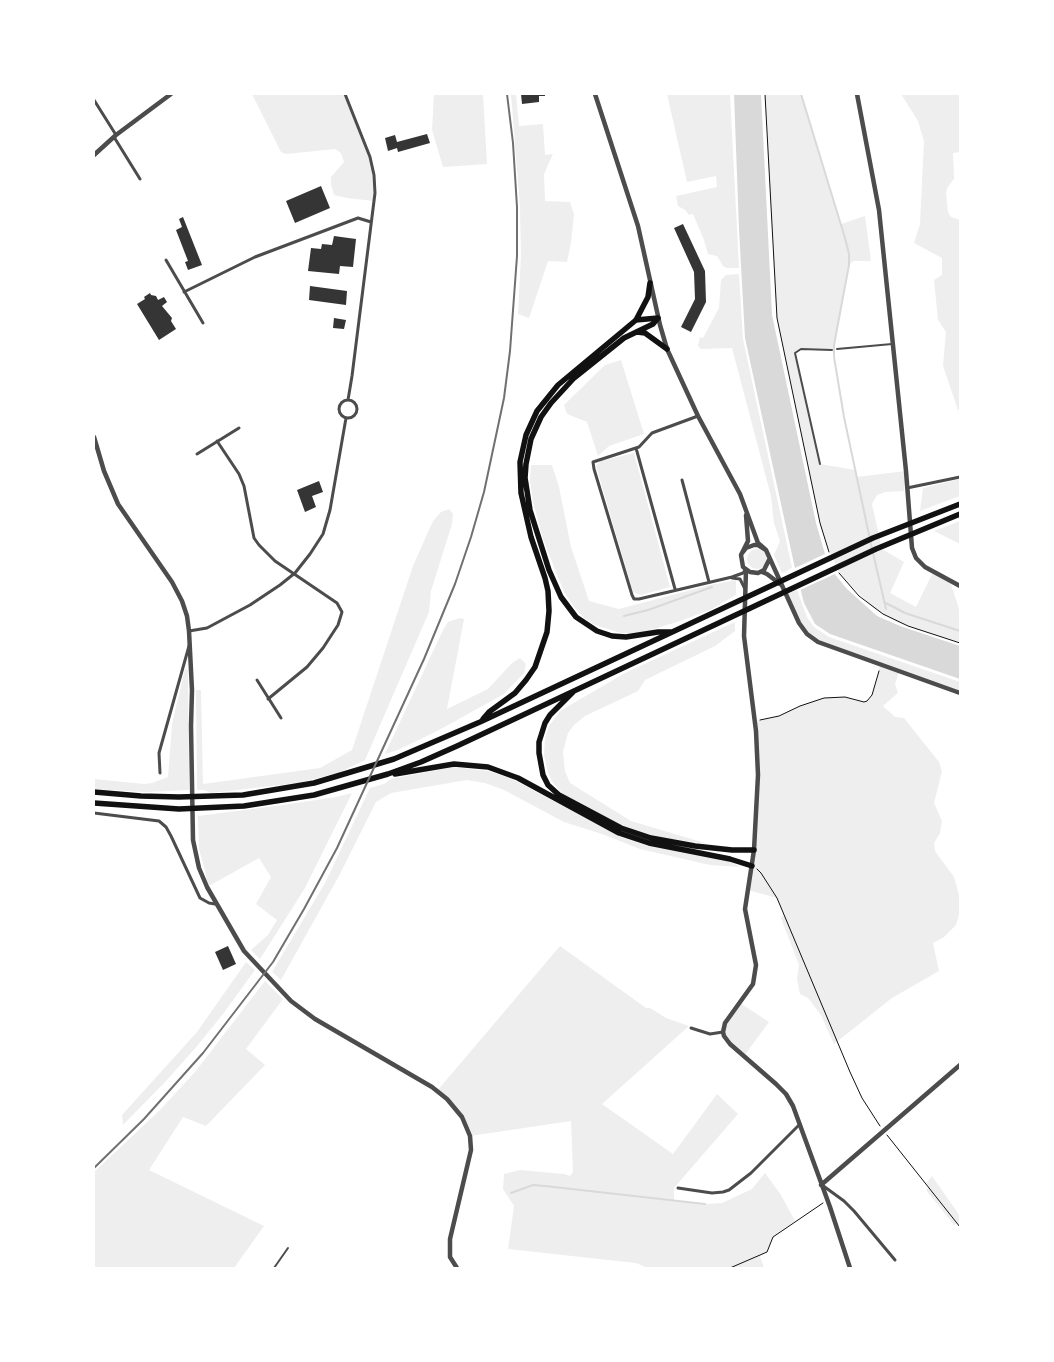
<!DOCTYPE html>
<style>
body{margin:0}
#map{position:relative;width:1054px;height:1362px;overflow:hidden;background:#fff;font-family:Helvetica,sans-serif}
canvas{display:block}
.frame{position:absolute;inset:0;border:95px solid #fff;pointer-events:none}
</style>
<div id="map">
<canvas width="1054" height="1362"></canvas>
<div class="frame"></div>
</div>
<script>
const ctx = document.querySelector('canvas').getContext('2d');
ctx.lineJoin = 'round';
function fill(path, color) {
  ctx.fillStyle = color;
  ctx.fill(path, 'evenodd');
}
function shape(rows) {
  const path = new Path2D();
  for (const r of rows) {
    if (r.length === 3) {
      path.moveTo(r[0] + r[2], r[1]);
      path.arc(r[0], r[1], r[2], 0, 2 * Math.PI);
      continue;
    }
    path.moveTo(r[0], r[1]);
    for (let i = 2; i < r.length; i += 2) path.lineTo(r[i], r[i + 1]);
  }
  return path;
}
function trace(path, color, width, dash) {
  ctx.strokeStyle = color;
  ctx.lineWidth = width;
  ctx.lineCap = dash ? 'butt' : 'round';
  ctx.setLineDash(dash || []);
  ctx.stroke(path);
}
fill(shape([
 [252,94,345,94,372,166,374,201,347,198,334,195,331,185,331,177,344,162,341,153,335,149,286,154,281,152],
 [434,94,483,94,487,164,443,167,432,130],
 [511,94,516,94,519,126,543,124,545,155,553,154,544,174,545,201,570,202,574,214,571,243,567,262,548,261,529,318,518,314,521,255,520,207],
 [667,94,730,94,739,268,727,268,723,266,717,256,708,254,704,240,693,214,689,215,685,210,678,206,676,196,717,187,716,176,687,182],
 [765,94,801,94,841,224,865,216,871,261,853,261,849,265,834,350,801,349,795,353,820,464,855,470,856,477,906,471,904,491,885,492,877,495,872,504,882,549,904,562,890,593,916,607,933,572,950,581,960,612,960,643,896,622,872,607,840,574,826,543,820,523,777,318],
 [901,94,960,94,960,152,953,153,954,179,947,188,946,194,948,212,951,217,960,220,960,410,958,410,943,366,946,332,938,320,934,280,942,275,942,258,914,243,920,224,924,141,918,121],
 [739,274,743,339,792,568,782,573,774,555,780,541,774,523,771,496,732,348,701,349,698,346,700,337,703,338,719,308,721,280,726,275],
 [621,360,644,434,609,446,598,456,587,422,567,414,564,405,605,365],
 [634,453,670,587,641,595,633,592,596,466,601,461],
 [531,465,552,465,559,487,571,547,589,601,619,609,710,585,736,580,736,595,710,610,680,621,638,634,621,633,595,625,584,618,574,607,564,592,543,539,533,502,530,480],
 [960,479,960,496,920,511,923,488],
 [449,509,453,514,452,524,431,591,429,612,365,760,338,773,298,783,211,793,204,790,197,790,196,690,201,690,203,784,320,768,352,750,413,566,433,521,441,512],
 [960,521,960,544,934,531],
 [757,559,10],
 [797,590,807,617,814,627,829,637,960,682,960,693,899,672,895,684,898,693,883,706,895,717,904,718,939,762,942,771,934,803,942,821,940,833,934,843,935,851,954,877,959,895,960,911,956,925,944,937,933,943,939,971,892,998,834,1044,821,1015,808,998,800,994,797,979,799,965,781,918,784,915,777,898,748,890,757,809,755,721,779,716,800,706,824,698,845,697,864,702,867,701,872,695,880,666,840,651,807,634,785,595],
 [460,618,464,619,447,709,488,689,512,663,520,658,526,664,524,673,504,694,439,730,398,750,385,754,443,630,448,622],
 [735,622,735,631,715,646,645,680,638,691,585,716,574,725,568,733,563,752,565,771,570,783,631,821,708,844,658,837,637,831,618,824,562,793,553,783,548,773,544,755,545,739,549,726,560,711,625,673],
 [185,669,188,670,189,790,146,792,94,789,94,779,144,784,152,783,168,777,172,724],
 [453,767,488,771,510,778,610,831,731,862,740,867,710,865,640,849,602,834,564,822,504,790,485,783,467,780,391,793,376,802,340,874,281,980,272,972,325,883,370,788,384,784,391,779],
 [352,793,305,888,260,959,251,950,268,935,277,920,256,904,271,877,259,858,207,887,206,874,199,849,198,816,283,805,336,797],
 [560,946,646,1008,650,1008,666,1018,689,1026,602,1104,673,1154,717,1094,738,1114,674,1188,674,1201,705,1204,722,1203,752,1189,765,1173,781,1195,795,1221,773,1237,767,1252,760,1256,764,1268,648,1268,636,1263,508,1249,514,1206,503,1189,504,1174,520,1170,564,1174,570,1176,573,1172,571,1121,470,1136,462,1117,437,1091],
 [246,962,255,970,223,1014,198,1045,166,1081,123,1125,122,1115,197,1032],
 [265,981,283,999,246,1049,265,1065,206,1126,183,1117,149,1170,264,1226,234,1268,94,1268,94,1172,160,1110,195,1072],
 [740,1003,769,1022,744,1056,726,1039,723,1029],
 [932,1176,960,1216,960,1227,957,1223,954,1225,926,1190,929,1187,926,1183]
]), '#eee');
fill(shape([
 [734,94,761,94,772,315,816,523,827,561,833,572,847,589,877,616,900,626,960,646,960,679,830,634,815,624,804,603,794,564,745,338,739,229]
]), '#d9d9d9');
fill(shape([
 [827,553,837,573,798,591,793,569]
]), '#fff');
trace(shape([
 [801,94,845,238,849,254,849,265,834,345,834,357,844,417,872,549],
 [873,553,886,609],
 [884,602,905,613,960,631],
 [624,616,648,610,712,587],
 [511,1193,533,1185,545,1186,705,1204]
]), '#d9d9d9', 2);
fill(shape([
 [521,94,545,94,545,96,539,96,539,102,522,104],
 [427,134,430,143,398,152,397,148,388,151,385,138,395,135,397,142],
 [321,186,330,208,295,223,286,201],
 [183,217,202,265,188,270,185,262,188,261,176,230,182,227,179,219],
 [683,224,705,271,706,302,691,332,681,327,695,299,694,272,674,228],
 [334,236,356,239,353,267,340,266,339,274,308,271,311,248,321,249,322,244,332,245],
 [310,286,347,291,346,305,309,300],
 [150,293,151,295,156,296,158,300,164,297,167,302,162,306,172,318,171,321,176,329,159,340,137,304,145,299,144,297],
 [334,318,346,320,344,329,333,328],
 [319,481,323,492,312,496,316,507,305,512,297,490],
 [228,946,236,964,223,970,215,952]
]), '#353535');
trace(shape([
 [765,94,777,318,820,523,829,552],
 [839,573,859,596,883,614,908,626,960,643],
 [760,720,779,716,800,706,824,698,845,697,864,702,867,701,872,695,879,671],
 [757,869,761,873,777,898,850,1072,862,1098,880,1126],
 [887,1135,960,1227],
 [730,1268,767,1252,773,1237,823,1203]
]), '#111', 1);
trace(shape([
 [837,349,892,344],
 [820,464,795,353,801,349,832,350],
 [274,1268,288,1248]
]), '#4c4c4c', 2);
trace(shape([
 [345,94,370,157,374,175,375,193,352,376,348,400],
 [94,100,116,135],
 [114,137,140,179],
 [166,260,203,323],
 [184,292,255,257,358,218,371,222],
 [348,409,9],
 [698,416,652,433,639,447,593,462,594,469,632,595,634,599,639,599,732,577,743,573,745,570],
 [217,441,239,474,244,486,254,538,259,545,275,561,337,603,342,612,338,625,323,648,307,667,268,699],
 [636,448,675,589],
 [197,454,239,428],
 [682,480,709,582],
 [907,488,960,477],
 [732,578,740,579,745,589],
 [189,631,207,628,250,605,280,585,295,573,310,554,323,534,330,510,346,418],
 [257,680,281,718],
 [160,773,159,753,189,646],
 [94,813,159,821,166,827,171,836,200,898,209,903,215,904],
 [691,1028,710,1034,723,1032],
 [822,1185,844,1201,854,1211,895,1260],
 [678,1188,712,1193,723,1192,729,1190,751,1173,800,1124]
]), '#4c4c4c', 3);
trace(shape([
 [595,94,638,226,660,325,667,349,698,416,740,494,758,543,766,550],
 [857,94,879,210,906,471,912,548,916,558,925,567,960,586],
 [94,155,116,135,171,94],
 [94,437,104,471,118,504,172,582,182,601,187,616,189,631,192,690,191,726,193,840,199,868,207,887,244,951,291,1001,315,1019,432,1087,447,1099,462,1117,470,1136,471,1150,450,1239,450,1257,457,1268],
 [746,515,748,541,741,555,743,567,750,572,758,573,764,570,769,560],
 [743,552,746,548,754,545,758,545,766,550,799,623,807,634,818,642,960,693],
 [746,570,744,636,756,731,758,775,754,850,745,909,756,965,753,984,725,1023,723,1032,724,1036,730,1044,776,1084,786,1094,793,1106,830,1207,850,1268],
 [762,572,767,574,780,584],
 [821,1185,960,1065]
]), '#4c4c4c', 4.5);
trace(shape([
 [658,318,653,324,624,338,574,378,551,403,541,417,531,439,526,464,525,478,530,510,549,570,561,597,576,617,597,631,612,636,626,637,658,632,672,632],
 [636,320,658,318],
 [637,332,645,333,667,349],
 [573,692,550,715,545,723,539,742,539,753,543,775,548,785,559,795,621,828,651,838,695,846,732,850,754,850],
 [483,719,489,712,515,693,526,680,535,667,547,632,549,611,548,591,545,578,531,537,521,493,520,462,526,435,537,411,558,385,636,320,648,297,650,283],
 [395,774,454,764,488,767,518,778,619,833,649,843,730,859,752,866],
 [94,792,141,796,179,797,243,795,314,783,394,759,480,722,873,538,960,504],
 [94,803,179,809,244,806,314,795,388,774,421,762,457,746,876,549,960,514]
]), '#111', 5.5);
trace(shape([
 [94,1168,144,1119,203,1053,273,962,304,909,337,848,424,659,455,584,471,537,484,492,504,398,510,351,517,256,517,207,513,143,507,94]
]), '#707070', 2);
</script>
